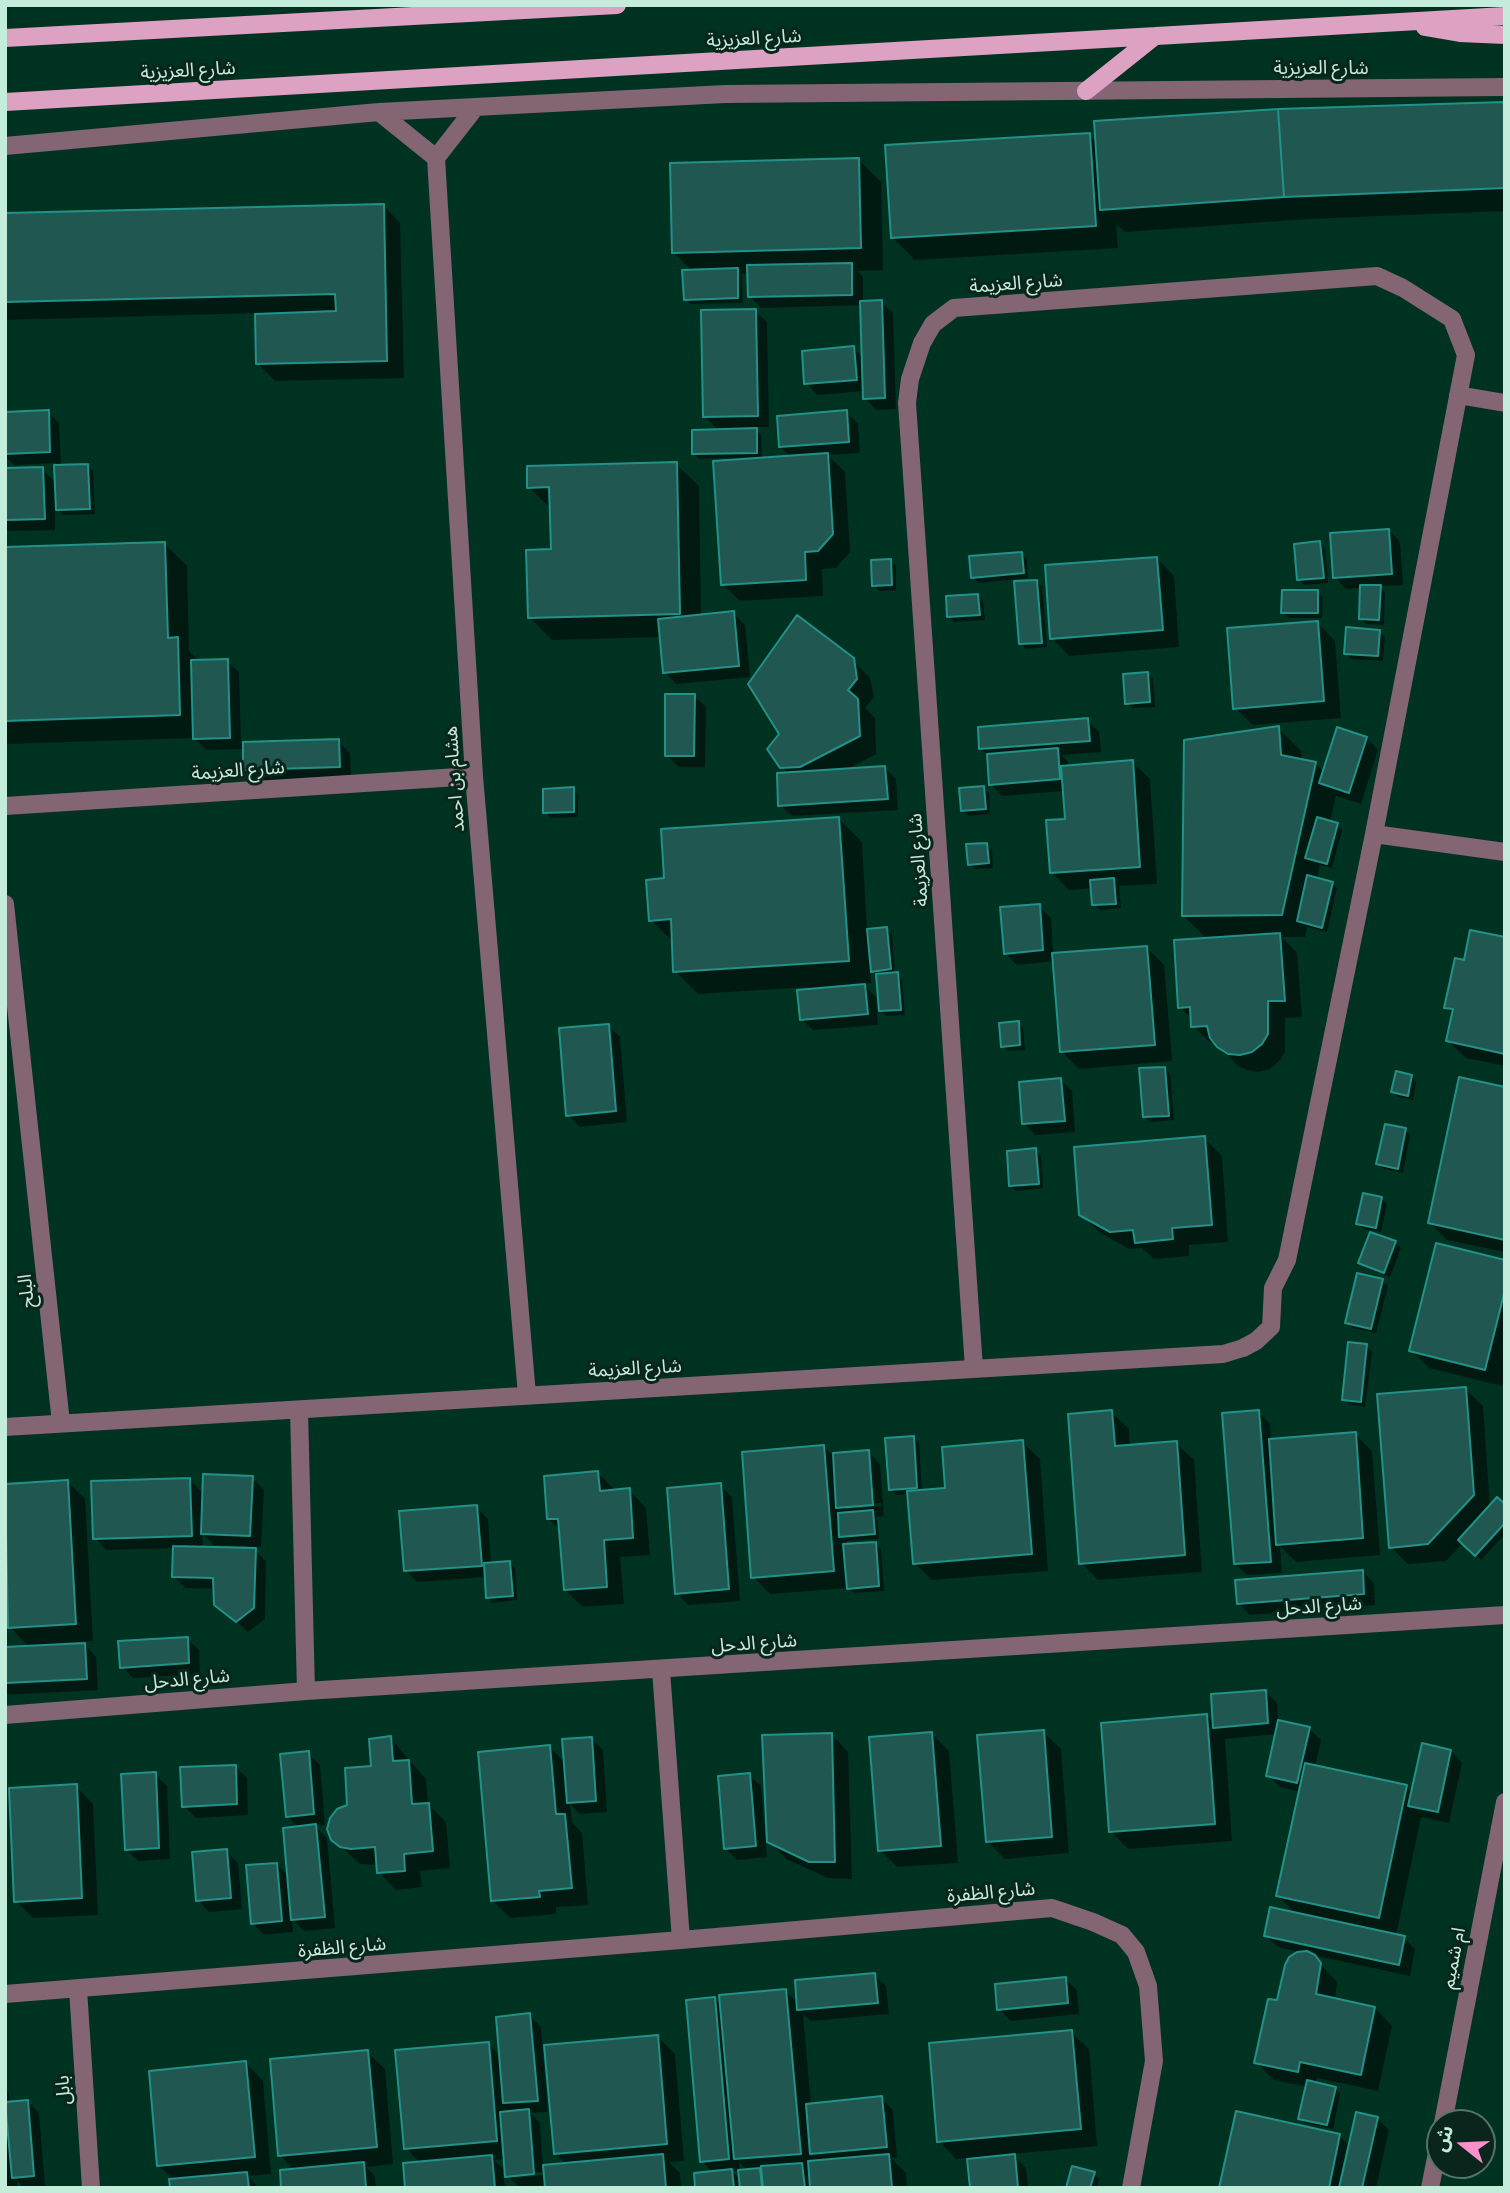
<!DOCTYPE html>
<meta charset="utf-8">
<style>
body{margin:0}
#map{position:relative;width:1510px;height:2193px;overflow:hidden;background:#003222;font-family:Ubuntu,"Noto Sans Arabic",sans-serif}
canvas{display:block}
.frame{position:absolute;inset:0;border:7px solid #c4ecda;pointer-events:none}
.north{position:absolute;left:1426px;top:2109px;width:70px;height:70px;box-sizing:border-box;background:#0a251b;border:2px solid #547567;border-radius:50%;rotate:288deg;font-size:19px;font-weight:700;line-height:28px;text-align:center;color:#c4ecda}
.north::after{content:'';display:block;margin:auto;width:24px;height:32px;background:#f890cb;clip-path:polygon(50% 0,100% 100%,50% 72%,0 100%)}
</style>
<div id="map">
<canvas width="1510" height="2193"></canvas>
<div class="frame"></div>
<div class="north">ش</div>
</div>
<script>
const ctx = document.querySelector('canvas').getContext('2d');
ctx.lineJoin = 'round';
function fill(path, color) {
  ctx.fillStyle = color;
  ctx.fill(path, 'evenodd');
}
function shape(rows) {
  const path = new Path2D();
  for (const r of rows) {
    path.moveTo(r[0], r[1]);
    for (let i = 2; i < r.length; i += 2) path.lineTo(r[i], r[i + 1]);
  }
  return path;
}
function trace(path, color, width, dash) {
  ctx.strokeStyle = color;
  ctx.lineWidth = width;
  ctx.lineCap = dash ? 'butt' : 'round';
  ctx.setLineDash(dash || []);
  ctx.stroke(path);
}
function drawText(font, color, halo, rows, align = 'center') {
  ctx.font = font + ' Ubuntu,"Noto Sans Arabic",sans-serif';
  ctx.lineWidth = 6;
  ctx.setLineDash([]);
  ctx.textBaseline = 'middle';
  ctx.strokeStyle = halo;
  ctx.fillStyle = color;
  for (const [text, x, y, turn = 0] of rows) {
    ctx.save();
    ctx.translate(x, y);
    ctx.rotate((+turn || 0) * Math.PI / 180);
    ctx.textAlign = isNaN(turn) ? turn : align;
    if (halo) ctx.strokeText(text, 0, 0);
    ctx.fillText(text, 0, 0);
    ctx.restore();
  }
}
fill(shape([
 [1505,103,1505,211,1308,219,1125,232,1116,224,1118,248,915,260,892,237,1090,135,1097,143],
 [858,159,881,182,883,270,857,271,863,277,863,302,881,302,893,313,896,409,876,410,865,398,864,391,817,395,806,383,853,348,863,358,862,305,761,308,750,296,749,274,742,274,743,303,691,304,685,299,693,272,674,253],
 [383,205,400,223,404,378,275,381,257,363,257,313,5,320,5,215],
 [755,311,767,322,769,427,754,427,761,435,762,459,791,457,781,447,846,412,858,424,860,453,828,455,845,472,850,552,836,568,822,569,823,596,740,601,722,584,727,458,699,459,694,454,719,431,705,417],
 [48,412,59,423,61,466,88,465,93,471,95,514,63,515,55,507,55,530,9,531,5,527,5,470,42,469,56,483,56,463,14,465,5,456,5,413],
 [676,464,699,486,701,617,733,613,745,625,750,677,676,684,665,672,661,637,552,640,529,617,553,551,552,510,529,487],
 [1389,530,1400,542,1403,585,1379,586,1385,592,1384,625,1366,624,1360,618,1362,588,1346,589,1335,577],
 [164,543,187,566,189,651,200,662,227,661,239,672,241,744,338,741,350,753,351,778,256,781,245,769,244,749,206,750,194,738,5,744,5,549],
 [1320,543,1325,549,1328,583,1304,585,1299,580],
 [1021,554,1027,559,1028,578,978,583,973,577],
 [1157,558,1174,576,1179,647,1069,656,1052,638],
 [891,561,896,566,896,590,879,591,873,585],
 [1037,581,1042,587,1047,647,1026,649,1021,644],
 [1317,592,1323,597,1322,618,1289,618,1283,612],
 [977,596,983,601,985,620,954,622,949,617],
 [1318,623,1335,641,1341,718,1253,725,1235,708],
 [1380,631,1385,637,1383,661,1351,659,1346,653],
 [852,660,870,678,874,697,865,708,875,718,876,754,844,771,885,768,896,779,898,810,792,816,780,805,789,774,782,767],
 [1148,674,1153,679,1155,707,1132,708,1127,703],
 [694,696,706,707,705,767,678,767,667,755],
 [1087,720,1099,732,1101,752,1062,755,1068,762,1069,767,1132,762,1150,779,1157,884,1119,886,1121,908,1100,910,1094,904,1093,888,1069,890,1052,873,1067,820,1064,791,1002,796,991,784,989,756,981,749],
 [1278,728,1301,751,1302,761,1315,763,1324,773,1367,738,1378,750,1361,804,1336,796,1330,822,1337,825,1342,830,1332,868,1320,865,1317,879,1332,883,1337,888,1327,932,1307,927,1305,937,1282,937,1297,953,1302,1017,1285,1018,1285,1052,1279,1061,1270,1069,1258,1072,1247,1070,1237,1065,1216,1043,1211,1043,1193,1026,1193,1020,1180,1007,1208,940,1183,915],
 [984,788,989,794,990,814,968,816,963,810],
 [573,789,578,795,578,817,551,818,545,812],
 [839,819,862,842,867,931,886,929,892,934,895,974,902,979,905,1015,886,1016,881,1011,878,976,870,968,871,983,863,984,876,997,878,1025,813,1030,801,1019,809,987,698,994,675,971,674,943,651,920,666,880],
 [986,845,992,850,993,868,975,869,970,864],
 [1039,906,1051,918,1053,955,1147,948,1164,965,1172,1061,1079,1069,1061,1051,1055,961,1017,965,1005,953],
 [1505,939,1505,1066,1466,1058,1448,1041,1454,1015,1446,1007,1465,962],
 [1018,1023,1023,1028,1025,1050,1008,1051,1003,1046],
 [608,1026,620,1037,627,1122,580,1127,568,1115],
 [1165,1068,1170,1074,1174,1120,1150,1122,1144,1117],
 [1411,1076,1416,1082,1413,1100,1398,1097,1393,1092],
 [1061,1080,1072,1091,1075,1132,1035,1135,1024,1123],
 [1505,1089,1505,1252,1447,1240,1429,1222],
 [1405,1130,1410,1135,1403,1173,1384,1169,1378,1164],
 [1204,1138,1222,1156,1228,1242,1189,1245,1189,1256,1154,1259,1142,1248,1129,1249,1099,1232,1081,1214],
 [1035,1150,1041,1156,1043,1188,1016,1191,1010,1185],
 [1381,1198,1387,1204,1381,1232,1364,1229,1358,1224],
 [1371,1234,1395,1243,1401,1248,1390,1277,1366,1267,1360,1262],
 [1505,1262,1505,1376,1502,1386,1429,1368,1411,1350],
 [1382,1281,1388,1286,1376,1333,1353,1328,1347,1322],
 [1366,1346,1372,1351,1365,1407,1349,1404,1343,1399],
 [1465,1389,1483,1406,1490,1507,1505,1507,1505,1534,1481,1560,1463,1543,1446,1561,1408,1564,1391,1547],
 [1111,1412,1129,1429,1130,1446,1176,1443,1194,1460,1202,1572,1098,1580,1081,1563],
 [1258,1412,1270,1424,1271,1441,1355,1434,1372,1451,1380,1555,1296,1562,1280,1546,1282,1573,1247,1575,1235,1564],
 [913,1437,919,1443,922,1492,946,1490,1022,1442,1040,1459,1048,1571,932,1580,914,1563,909,1494,896,1495,891,1490],
 [824,1447,832,1455,868,1452,880,1464,884,1516,877,1517,879,1539,847,1541,847,1546,875,1544,881,1549,884,1591,854,1593,848,1588,770,1594,753,1577],
 [881,1503,882,1506,846,1509,846,1506],
 [598,1473,616,1491,629,1490,646,1508,650,1555,620,1557,624,1604,583,1607,565,1590,561,1531,549,1519],
 [252,1478,264,1490,261,1547,252,1547,266,1561,265,1619,248,1632,216,1604,215,1589,186,1588,174,1577,175,1548,106,1550,95,1538,190,1480,204,1494],
 [202,1533,214,1545,246,1546,246,1550,203,1549],
 [68,1482,85,1499,93,1641,63,1643,63,1646,85,1645,96,1657,98,1690,5,1695,5,1649,30,1648,10,1627,5,1486],
 [720,1485,732,1497,740,1601,688,1605,677,1593],
 [476,1507,488,1519,491,1564,510,1563,515,1568,517,1600,493,1603,488,1597,487,1577,417,1582,406,1571],
 [1362,1571,1374,1583,1375,1605,1250,1615,1239,1604],
 [188,1639,199,1650,200,1674,133,1678,122,1667],
 [1265,1691,1277,1703,1278,1722,1309,1729,1321,1740,1315,1767,1406,1787,1413,1793,1451,1751,1462,1763,1449,1823,1421,1817,1396,1936,1404,1938,1415,1949,1410,1976,1312,1955,1337,1982,1335,2000,1375,2008,1392,2026,1378,2091,1317,2078,1316,2084,1335,2088,1340,2094,1333,2129,1305,2123,1300,2118,1307,2087,1274,2080,1256,2062,1299,1952,1278,1947,1266,1936,1297,1915,1278,1896,1301,1792,1280,1787,1268,1775,1277,1734,1225,1739,1232,1841,1128,1849,1111,1831,1207,1716,1215,1724],
 [1043,1732,1061,1749,1069,1853,1005,1859,987,1841],
 [831,1734,848,1752,852,1879,828,1878,786,1859,769,1841],
 [932,1734,949,1751,958,1863,897,1867,880,1850],
 [390,1738,426,1779,428,1804,446,1822,450,1868,420,1871,422,1887,396,1890,379,1872,378,1865,360,1864,333,1839,349,1806],
 [591,1738,603,1750,607,1812,580,1814,570,1804,572,1822,582,1833,588,1905,556,1907,556,1914,510,1918,492,1900,549,1747,566,1763],
 [308,1753,320,1765,325,1825,315,1826,327,1838,335,1928,304,1931,292,1919,293,1932,264,1935,252,1923,277,1864,289,1876,299,1828,287,1816],
 [235,1766,247,1778,248,1815,196,1818,184,1806],
 [155,1774,167,1786,170,1859,138,1861,126,1849],
 [749,1775,761,1786,767,1857,737,1860,725,1848],
 [76,1786,93,1804,98,1915,33,1918,16,1901],
 [226,1851,238,1863,242,1909,209,1912,198,1900],
 [874,1975,886,1986,889,2014,811,2021,803,2014,811,2105,881,2098,893,2110,897,2158,891,2158,906,2173,907,2188,741,2188,741,2180,737,2180,738,2188,697,2188,713,2173,702,2161,715,1999,722,2006,785,1991,799,2004],
 [739,2162,744,2167,749,2171,740,2172],
 [740,2170,741,2180,731,2171],
 [1065,1979,1077,1990,1079,2014,1011,2021,999,2009],
 [529,2015,541,2027,548,2112,530,2113,540,2123,543,2167,567,2165,555,2153,657,2036,675,2054,684,2161,669,2162,680,2173,681,2188,547,2188,547,2185,519,2187,503,2172,505,2188,407,2188,420,2163,406,2148,488,2043,501,2057],
 [506,2159,507,2172,494,2160],
 [543,2172,543,2175,515,2178,515,2174],
 [1071,2032,1089,2049,1097,2146,1012,2154,1026,2168,1028,2188,971,2188,968,2158,956,2159,939,2141],
 [367,2052,385,2069,393,2164,366,2167,375,2176,376,2188,283,2188,295,2171,280,2155],
 [246,2063,263,2081,271,2174,249,2176,258,2188,172,2188,174,2180,158,2165],
 [5,2089,9,2093,10,2103,27,2101,39,2113,45,2187,24,2188,17,2180,17,2188,5,2188],
 [1377,2118,1389,2130,1376,2188,1221,2188,1339,2136,1350,2146],
 [1094,2174,1099,2179,1097,2188,1068,2188]
]), '#0007');
const building = shape([
 [1505,102,1505,188,1284,197,1278,109,1505,102],
 [1278,109,1284,197,1100,210,1094,121,1278,109],
 [1090,133,1096,226,891,238,885,145,1090,133],
 [859,158,861,248,672,253,670,163,859,158],
 [384,204,387,361,256,364,255,314,336,311,335,294,5,302,5,213,384,204],
 [852,263,852,295,748,297,747,265,852,263],
 [738,268,738,298,684,300,682,270,738,268],
 [882,300,885,398,863,399,860,301,882,300],
 [756,309,758,416,703,417,701,310,756,309],
 [854,346,857,380,804,384,802,351,854,346],
 [49,410,50,452,5,454,5,412,49,410],
 [847,410,849,442,779,447,777,416,847,410],
 [757,428,757,453,692,454,692,430,757,428],
 [828,453,833,534,818,551,805,552,806,580,721,585,713,461,828,453],
 [677,462,680,614,528,618,526,550,551,549,549,487,527,488,527,466,677,462],
 [88,464,90,509,56,510,54,465,88,464],
 [43,467,45,519,5,520,5,468,43,467],
 [1389,529,1392,574,1333,578,1330,533,1389,529],
 [1320,541,1324,578,1297,580,1294,544,1320,541],
 [165,542,168,638,178,637,180,715,5,721,5,547,165,542],
 [1022,552,1024,573,971,578,969,556,1022,552],
 [1157,557,1163,630,1050,639,1045,565,1157,557],
 [891,559,892,585,872,586,871,560,891,559],
 [1037,580,1042,643,1019,644,1014,581,1037,580],
 [1360,585,1381,585,1379,620,1359,619,1360,585],
 [1282,590,1318,590,1318,613,1281,613,1282,590],
 [978,594,980,615,947,617,946,596,978,594],
 [734,611,739,666,663,673,658,619,734,611],
 [797,615,854,658,857,679,848,690,858,699,860,736,800,767,780,768,767,749,779,734,748,684,797,615],
 [1318,621,1324,701,1233,709,1227,628,1318,621],
 [1346,627,1380,630,1378,656,1344,654,1346,627],
 [228,659,230,738,193,739,191,660,228,659],
 [1148,672,1150,702,1125,704,1123,674,1148,672],
 [665,694,695,694,694,756,665,756,665,694],
 [1088,718,1090,741,979,749,978,727,1088,718],
 [1279,726,1281,755,1316,762,1282,915,1182,916,1184,740,1279,726],
 [1337,727,1367,737,1349,793,1319,783,1337,727],
 [339,739,340,767,243,770,243,742,339,739],
 [1058,748,1060,779,989,785,987,754,1058,748],
 [1133,760,1140,867,1050,873,1046,820,1065,819,1061,766,1133,760],
 [885,766,888,799,778,806,777,773,885,766],
 [984,786,986,809,961,811,959,788,984,786],
 [574,787,574,812,543,813,543,789,574,787],
 [839,817,849,961,673,972,671,919,649,921,646,880,664,878,661,829,839,817],
 [1317,817,1338,823,1327,864,1305,858,1317,817],
 [987,843,989,863,968,865,966,844,987,843],
 [1307,875,1333,882,1322,928,1297,921,1307,875],
 [1114,878,1116,904,1092,905,1090,880,1114,878],
 [1040,904,1043,950,1004,954,1000,907,1040,904],
 [887,927,891,969,871,972,867,929,887,927],
 [1470,930,1505,937,1505,1054,1446,1041,1453,1009,1444,1008,1455,958,1464,960,1470,930],
 [1280,933,1285,1001,1268,1001,1268,1034,1262,1044,1252,1052,1240,1055,1228,1054,1217,1047,1210,1038,1207,1026,1191,1027,1190,1007,1178,1008,1174,940,1280,933],
 [1147,946,1155,1045,1060,1052,1052,953,1147,946],
 [898,972,901,1010,879,1011,876,974,898,972],
 [865,984,868,1014,800,1020,797,990,865,984],
 [1019,1021,1020,1045,1001,1047,999,1023,1019,1021],
 [609,1024,616,1111,566,1116,559,1028,609,1024],
 [1165,1067,1169,1116,1143,1117,1139,1068,1165,1067],
 [1396,1071,1412,1075,1408,1096,1391,1092,1396,1071],
 [1459,1077,1505,1087,1505,1240,1428,1223,1459,1077],
 [1061,1078,1065,1121,1022,1124,1019,1082,1061,1078],
 [1385,1124,1406,1128,1398,1169,1376,1164,1385,1124],
 [1205,1136,1212,1225,1172,1228,1173,1239,1135,1243,1133,1230,1110,1232,1079,1215,1074,1147,1205,1136],
 [1036,1148,1039,1184,1009,1186,1007,1151,1036,1148],
 [1363,1193,1382,1197,1376,1228,1356,1224,1363,1193],
 [1370,1232,1396,1241,1384,1273,1358,1263,1370,1232],
 [1436,1243,1505,1260,1505,1290,1485,1370,1409,1351,1436,1243],
 [1357,1273,1383,1279,1371,1329,1345,1323,1357,1273],
 [1348,1342,1367,1344,1361,1402,1342,1400,1348,1342],
 [1466,1387,1474,1495,1428,1544,1389,1548,1377,1394,1466,1387],
 [1112,1410,1115,1446,1177,1441,1185,1555,1079,1564,1068,1414,1112,1410],
 [1259,1410,1271,1562,1234,1564,1222,1413,1259,1410],
 [1356,1432,1363,1538,1276,1545,1269,1439,1356,1432],
 [914,1436,917,1488,889,1490,885,1438,914,1436],
 [1023,1440,1032,1554,913,1564,907,1491,945,1488,942,1447,1023,1440],
 [824,1445,834,1571,751,1578,742,1452,824,1445],
 [869,1450,873,1505,836,1508,833,1453,869,1450],
 [598,1471,600,1491,630,1488,633,1538,604,1540,607,1587,564,1590,558,1519,547,1519,544,1476,598,1471],
 [203,1474,253,1476,250,1536,201,1534,203,1474],
 [190,1478,192,1536,93,1539,91,1481,190,1478],
 [68,1480,76,1624,8,1628,5,1484,68,1480],
 [721,1483,729,1589,675,1594,667,1488,721,1483],
 [1497,1497,1505,1504,1505,1523,1475,1556,1458,1540,1497,1497],
 [477,1505,482,1566,404,1571,399,1511,477,1505],
 [873,1510,875,1534,839,1537,838,1513,873,1510],
 [876,1542,879,1586,847,1589,843,1544,876,1542],
 [173,1546,256,1548,254,1608,236,1622,214,1605,213,1578,172,1577,173,1546],
 [510,1561,513,1596,486,1598,484,1563,510,1561],
 [1363,1570,1364,1594,1237,1604,1235,1580,1363,1570],
 [188,1637,189,1663,120,1668,118,1641,188,1637],
 [85,1643,87,1679,5,1683,5,1647,85,1643],
 [1266,1690,1268,1723,1213,1728,1211,1694,1266,1690],
 [1207,1714,1215,1824,1109,1832,1101,1723,1207,1714],
 [1278,1720,1310,1727,1297,1783,1266,1776,1278,1720],
 [1044,1730,1052,1837,986,1842,977,1735,1044,1730],
 [932,1732,941,1846,878,1851,869,1737,932,1732],
 [832,1733,835,1862,809,1862,767,1842,762,1735,832,1733],
 [391,1736,393,1761,409,1760,412,1804,429,1803,433,1851,404,1854,405,1871,377,1873,375,1847,351,1849,340,1847,331,1840,327,1829,330,1818,337,1809,347,1805,345,1768,371,1766,369,1739,391,1736],
 [592,1737,596,1801,567,1803,562,1739,592,1737],
 [1422,1743,1451,1750,1438,1812,1408,1806,1422,1743],
 [550,1745,556,1814,565,1814,572,1888,539,1891,540,1897,491,1901,478,1752,550,1745],
 [309,1751,314,1814,286,1817,280,1754,309,1751],
 [1305,1763,1407,1785,1379,1918,1276,1896,1305,1763],
 [236,1765,237,1804,182,1807,180,1767,236,1765],
 [156,1772,159,1848,125,1850,121,1774,156,1772],
 [750,1773,756,1846,724,1849,718,1776,750,1773],
 [77,1784,82,1898,14,1902,9,1788,77,1784],
 [316,1824,325,1917,291,1920,283,1828,316,1824],
 [227,1849,231,1898,196,1901,192,1852,227,1849],
 [277,1863,282,1921,251,1924,246,1865,277,1863],
 [1270,1907,1405,1936,1399,1965,1264,1936,1270,1907],
 [1307,1951,1315,1955,1321,1963,1316,1994,1375,2007,1361,2075,1300,2062,1298,2072,1254,2063,1268,1999,1277,2000,1285,1965,1289,1957,1297,1952,1307,1951],
 [875,1973,878,2003,797,2010,795,1980,875,1973],
 [1066,1977,1068,2003,997,2010,995,1984,1066,1977],
 [786,1989,801,2154,734,2159,719,1995,786,1989],
 [715,1997,729,2159,700,2162,686,2000,715,1997],
 [530,2013,538,2101,503,2103,496,2017,530,2013],
 [1072,2030,1081,2129,937,2142,929,2043,1072,2030],
 [658,2035,667,2144,554,2154,544,2045,658,2035],
 [489,2042,497,2141,404,2149,395,2050,489,2042],
 [368,2050,377,2147,278,2156,270,2059,368,2050],
 [246,2061,255,2157,157,2166,149,2071,246,2061],
 [1307,2080,1336,2087,1327,2125,1298,2119,1307,2080],
 [882,2096,887,2147,810,2154,806,2104,882,2096],
 [28,2100,34,2176,12,2178,5,2102,28,2100],
 [529,2109,534,2174,505,2177,500,2112,529,2109],
 [1236,2111,1340,2134,1329,2188,1219,2188,1236,2111],
 [1356,2112,1378,2117,1362,2188,1339,2188,1356,2112],
 [663,2154,666,2188,545,2188,543,2165,663,2154],
 [889,2154,892,2188,810,2188,808,2161,889,2154],
 [1015,2154,1018,2188,970,2188,967,2159,1015,2154],
 [492,2155,495,2188,405,2188,403,2163,492,2155],
 [364,2162,366,2188,281,2188,280,2170,364,2162],
 [802,2163,805,2188,763,2188,761,2166,802,2163],
 [1072,2166,1095,2172,1090,2188,1066,2188,1072,2166],
 [760,2168,762,2188,740,2188,738,2170,760,2168],
 [732,2169,734,2188,695,2188,694,2173,732,2169],
 [247,2172,249,2188,170,2188,169,2179,247,2172]
]);
fill(building, '#205751');
trace(building, '#229288', 2);
trace(shape([
 [475,108,436,158,474,776,527,1395],
 [379,112,436,158],
 [5,146,379,112,725,94,1505,87],
 [1458,395,1505,403],
 [5,806,474,776],
 [1374,834,1505,852],
 [5,904,61,1423],
 [299,1410,306,1691],
 [5,1427,1223,1354,1243,1348,1256,1341,1271,1327,1273,1288,1287,1260,1374,834,1466,355,1452,319,1403,288,1377,276,954,308,933,324,922,343,910,379,907,403,974,1368],
 [661,1670,681,1940],
 [5,1715,306,1691,1505,1615],
 [78,1989,91,2188],
 [5,1994,681,1940,1052,1908,1093,1922,1122,1935,1136,1952,1148,1986,1154,2061,1131,2188],
 [1443,2123,1505,1802],
 [1430,2188,1440,2138]
]), '#836574', 18);
trace(shape([
 [1425,27,1460,33,1505,35],
 [5,38,617,5],
 [1086,91,1155,36],
 [5,102,1505,16]
]), '#dda1c1', 18);
drawText('19px', '#c4ecda', '#0a251b', [
 ["شارع العزيزية",754,38,-3],
 ["شارع العزيزية",1321,68],
 ["شارع العزيزية",188,70,-3],
 ["شارع العزيمة",1016,283,-4],
 ["شارع العزيمة",238,770,-4],
 ["هشام بن احمد",454,779,-94],
 ["شارع العزيمة",918,860,-94],
 ["البلح",26,1291,-96],
 ["شارع العزيمة",635,1368,-3],
 ["شارع الدحل",1319,1606,-4],
 ["شارع الدحل",754,1643,-4],
 ["شارع الدحل",187,1679,-5],
 ["شارع الظفرة",991,1892,-5],
 ["شارع الظفرة",342,1947,-5],
 ["ام شميم",1453,1958,-79],
 ["بابل",63,2090,-94]
]);
</script>
